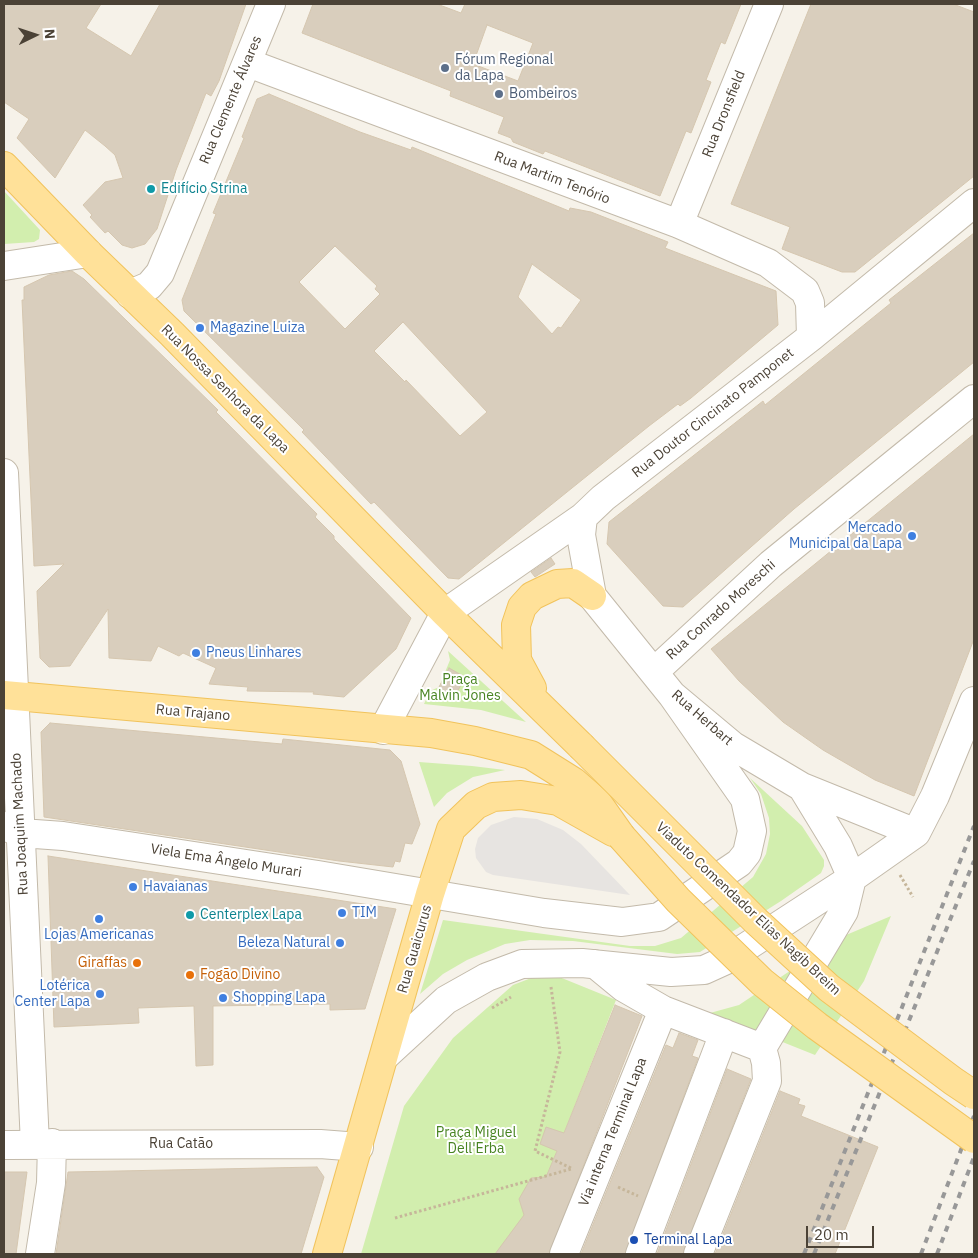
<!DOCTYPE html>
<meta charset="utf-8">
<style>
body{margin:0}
#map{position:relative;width:978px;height:1258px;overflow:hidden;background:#f6f2e9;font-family:"IBM Plex Sans",sans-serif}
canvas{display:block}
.frame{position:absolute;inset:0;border:5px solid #4b4236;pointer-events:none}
.north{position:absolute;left:10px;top:10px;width:50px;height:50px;-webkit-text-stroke:4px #fff;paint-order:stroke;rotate:86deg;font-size:14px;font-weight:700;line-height:20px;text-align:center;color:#4b4236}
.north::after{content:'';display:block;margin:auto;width:18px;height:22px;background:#4b4236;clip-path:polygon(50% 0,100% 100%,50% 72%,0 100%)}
.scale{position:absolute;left:806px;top:1226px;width:68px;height:22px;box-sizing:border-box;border:2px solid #4b4236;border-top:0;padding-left:6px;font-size:15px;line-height:18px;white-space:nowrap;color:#4b4236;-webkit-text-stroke:4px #fff;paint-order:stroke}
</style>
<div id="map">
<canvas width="978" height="1258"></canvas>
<div class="frame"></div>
<div class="north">N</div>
<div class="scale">20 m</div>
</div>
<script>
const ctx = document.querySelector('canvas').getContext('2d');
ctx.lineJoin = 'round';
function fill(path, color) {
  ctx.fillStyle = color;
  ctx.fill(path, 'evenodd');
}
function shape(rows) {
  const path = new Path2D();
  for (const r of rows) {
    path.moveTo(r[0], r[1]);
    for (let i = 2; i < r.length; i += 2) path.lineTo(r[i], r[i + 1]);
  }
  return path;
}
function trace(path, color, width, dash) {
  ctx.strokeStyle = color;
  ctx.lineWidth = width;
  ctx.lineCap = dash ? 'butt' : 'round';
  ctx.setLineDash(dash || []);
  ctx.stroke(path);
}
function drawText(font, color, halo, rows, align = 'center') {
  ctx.font = font + ' "IBM Plex Sans",sans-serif';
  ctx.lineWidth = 4;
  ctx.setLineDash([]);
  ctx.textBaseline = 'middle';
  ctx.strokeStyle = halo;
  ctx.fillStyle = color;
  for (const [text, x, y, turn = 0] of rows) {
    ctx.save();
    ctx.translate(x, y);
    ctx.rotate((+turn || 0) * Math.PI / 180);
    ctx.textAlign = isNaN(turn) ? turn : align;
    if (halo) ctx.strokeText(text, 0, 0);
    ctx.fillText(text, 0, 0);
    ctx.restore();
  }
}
fill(shape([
 [4,191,40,230,39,239,34,242,4,244],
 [448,651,493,692,526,722,481,710,424,704,430,691,439,687,450,660],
 [419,762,472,766,505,770,473,777,447,793,434,807],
 [750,778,802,826,824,860,824,866,821,873,781,901,700,952,677,954,573,941,530,940,505,944,467,960,443,974,420,994,443,920,630,946,655,946,681,938,753,877,766,854,770,834,769,818,761,794],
 [891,916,864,981,815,1055,710,1013,739,1005,839,938],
 [547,972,616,1000,517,1254,361,1254,404,1106,453,1038,513,985]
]), '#d2eeae');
fill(shape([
 [514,817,537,819,563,830,581,844,630,895,493,875,486,872,476,858,475,849,478,838,491,825]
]), '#e7e4e1');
const building = shape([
 [4,4,101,4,86,28,131,56,160,4,246,4,219,81,211,96,206,93,176,170,157,229,145,244,132,248,122,245,108,231,105,233,90,217,92,215,83,205,105,182,123,178,115,155,105,146,85,130,55,178,17,138,29,119,4,102,4,4],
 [313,4,437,4,461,13,465,4,741,4,725,44,721,42,706,80,711,82,691,133,686,131,660,196,545,151,543,154,513,142,511,138,498,133,504,117,450,96,451,91,302,33,313,4],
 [487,25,533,43,518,81,473,64,487,25],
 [811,4,953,4,974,12,974,176,855,272,842,272,782,249,790,227,731,204,811,4],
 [269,94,360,132,411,150,412,147,569,211,570,208,591,212,668,242,665,248,776,291,778,325,691,398,680,406,678,404,649,426,459,579,448,578,374,502,371,504,302,432,304,430,184,311,182,300,216,214,213,213,244,138,242,137,257,99,269,94],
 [335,246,377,286,375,289,380,294,345,329,299,282,335,246],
 [532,264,581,300,561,328,558,327,552,334,518,297,532,264],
 [403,322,487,412,460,436,406,380,405,382,374,351,403,322],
 [974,233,974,362,794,509,683,607,663,606,607,544,609,522,763,401,765,405,891,303,889,300,974,233],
 [72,271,84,279,218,410,216,412,317,514,315,517,334,536,334,539,411,618,396,649,344,697,313,694,314,692,247,691,248,687,209,684,216,668,183,653,179,656,158,646,151,661,109,658,108,609,70,666,49,667,40,658,37,591,64,564,34,566,22,300,24,300,24,287,49,275,72,271],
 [974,434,974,639,914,796,875,780,823,750,783,722,739,681,711,649,974,434],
 [551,558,555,564,535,577,531,572,551,558],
 [449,668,465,677,454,698,438,689,449,668],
 [50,723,282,744,283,739,390,750,401,761,420,824,412,844,405,843,400,862,395,861,393,867,339,861,44,817,41,732,50,723],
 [48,856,396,909,365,1009,330,1010,330,1004,213,1006,213,1065,196,1066,194,1006,138,1008,139,1023,54,1027,48,856],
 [615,1005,642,1016,549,1254,495,1254,524,1215,519,1199,531,1178,546,1177,557,1151,540,1144,546,1127,564,1133,615,1005],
 [679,1033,698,1040,692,1056,698,1058,625,1254,581,1254,666,1045,673,1048,679,1033],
 [727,1069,751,1079,683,1254,657,1254,727,1069],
 [780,1091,800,1099,798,1104,805,1106,801,1116,878,1147,835,1254,715,1254,780,1091],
 [317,1167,324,1177,301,1254,56,1254,68,1172,317,1167],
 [4,1172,27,1172,16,1254,4,1254,4,1172]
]);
fill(building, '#d9cebd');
trace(building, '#d5c6af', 1);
const minor = shape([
 [248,63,679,224,768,263,805,291,810,303,811,337],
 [679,224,769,4],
 [4,266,88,253],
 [130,294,149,286,160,273,271,4],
 [4,473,35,1144],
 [583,517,581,535,592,596,672,695,733,746,802,787,916,833],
 [655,671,771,564,974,399],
 [383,730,445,613,583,517,603,498,811,337,974,203],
 [4,826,21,833,63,836,318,875,544,913,622,922,659,917,739,863,747,853,752,831,745,799,672,695],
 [595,964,623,987,663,1010,762,1048],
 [385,1056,446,1000,487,977,522,964,582,963,671,972,704,970,726,960,852,878,916,833,935,796,974,701],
 [4,1145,320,1144,359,1147],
 [40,1254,51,1183,52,1143],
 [564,1254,663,1010],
 [640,1254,724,1033],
 [698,1254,767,1081,766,1063,762,1048,844,911,852,878,838,846,802,787]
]);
const major = shape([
 [4,166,88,253,172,334,445,613,581,746],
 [532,688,517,660,516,625,522,607,532,596,557,584,573,583,592,596],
 [4,695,431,733,475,741,531,755,574,782,597,802,621,836],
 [327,1254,430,894,451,829,476,805,493,797,521,795,558,801,613,832]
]);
trace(minor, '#c3baaa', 30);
trace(major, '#f1c35c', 30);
trace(shape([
 [900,875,913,897],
 [551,987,560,1052,535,1151,573,1169],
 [492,1008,511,997],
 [618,1187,638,1196],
 [395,1218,571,1169]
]), '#c6b69a', 3, [2.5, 2.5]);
trace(minor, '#fff', 28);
trace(major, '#ffe199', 28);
trace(shape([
 [804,1254,974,826],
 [814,1254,974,861],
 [921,1254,974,1116],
 [937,1254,974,1157]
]), '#989898', 4, [6, 6]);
const majorBridge = shape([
 [581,746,756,921,829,988,953,1081,974,1095],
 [621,836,678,900,762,982,817,1026,974,1139]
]);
trace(majorBridge, '#f1c35c', 30, []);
trace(majorBridge, '#ffe199', 28);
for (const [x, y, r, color] of [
 [445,68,5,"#5c6f8a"],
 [499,94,5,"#5c6f8a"],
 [151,189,5,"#0f9aa8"],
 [200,328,5,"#3f7fe0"],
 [912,536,5,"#3f7fe0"],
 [196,653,5,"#3f7fe0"],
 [133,887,5,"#3f7fe0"],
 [342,913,5,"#3f7fe0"],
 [190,915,5,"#0f9aa8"],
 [99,919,5,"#3f7fe0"],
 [340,943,5,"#3f7fe0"],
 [137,963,5,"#e8710a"],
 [190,975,5,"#e8710a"],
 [100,994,5,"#3f7fe0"],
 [223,998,5,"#3f7fe0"],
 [634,1240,5,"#1a4fb4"]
]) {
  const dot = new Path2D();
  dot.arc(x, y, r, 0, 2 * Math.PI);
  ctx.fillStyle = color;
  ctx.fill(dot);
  trace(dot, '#fff', 2);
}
drawText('14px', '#4e5e75', '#fff', [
 ["Fórum Regional",455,60],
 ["da Lapa",455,76],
 ["Bombeiros",509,94]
], 'left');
drawText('14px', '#4b4236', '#fff', [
 ["Rua Clemente Álvares",231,100,-67],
 ["Rua Dronsfield",724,114,-68],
 ["Rua Martim Tenório",552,178,21],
 ["Rua Nossa Senhora da Lapa",225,389,45],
 ["Rua Doutor Cincinato Pamponet",713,413,-38],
 ["Rua Conrado Moreschi",721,610,-42],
 ["Rua Trajano",193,713,5],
 ["Rua Herbart",702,718,41],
 ["Rua Joaquim Machado",20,824,-93],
 ["Viela Ema Ângelo Murari",226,861,9],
 ["Viaduto Comendador Elias Nagib Breim",748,909,43],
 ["Rua Guaicurus",415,949,-74],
 ["Via interna Terminal Lapa",613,1132,-68],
 ["Rua Catão",181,1144]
]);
drawText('14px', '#0d838f', '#fff', [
 ["Edifício Strina",161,189],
 ["Centerplex Lapa",200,915]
], 'left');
drawText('14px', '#366cbe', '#fff', [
 ["Magazine Luiza",210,328],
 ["Mercado",902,528,"right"],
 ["Municipal da Lapa",902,544,"right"],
 ["Pneus Linhares",206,653],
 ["Havaianas",143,887],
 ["TIM",352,913],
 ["Lojas Americanas",99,935,"center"],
 ["Beleza Natural",330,943,"right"],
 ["Lotérica",90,986,"right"],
 ["Center Lapa",90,1002,"right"],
 ["Shopping Lapa",233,998]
], 'left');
drawText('14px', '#488422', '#fff', [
 ["Praça",460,680],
 ["Malvin Jones",460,696],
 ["Praça Miguel",476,1133],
 ["Dell'Erba",476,1149]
]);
drawText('14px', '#c56008', '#fff', [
 ["Giraffas",127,963],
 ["Fogão Divino",200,975,"left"]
], 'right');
drawText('14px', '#164399', '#fff', [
 ["Terminal Lapa",644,1240]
], 'left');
</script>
